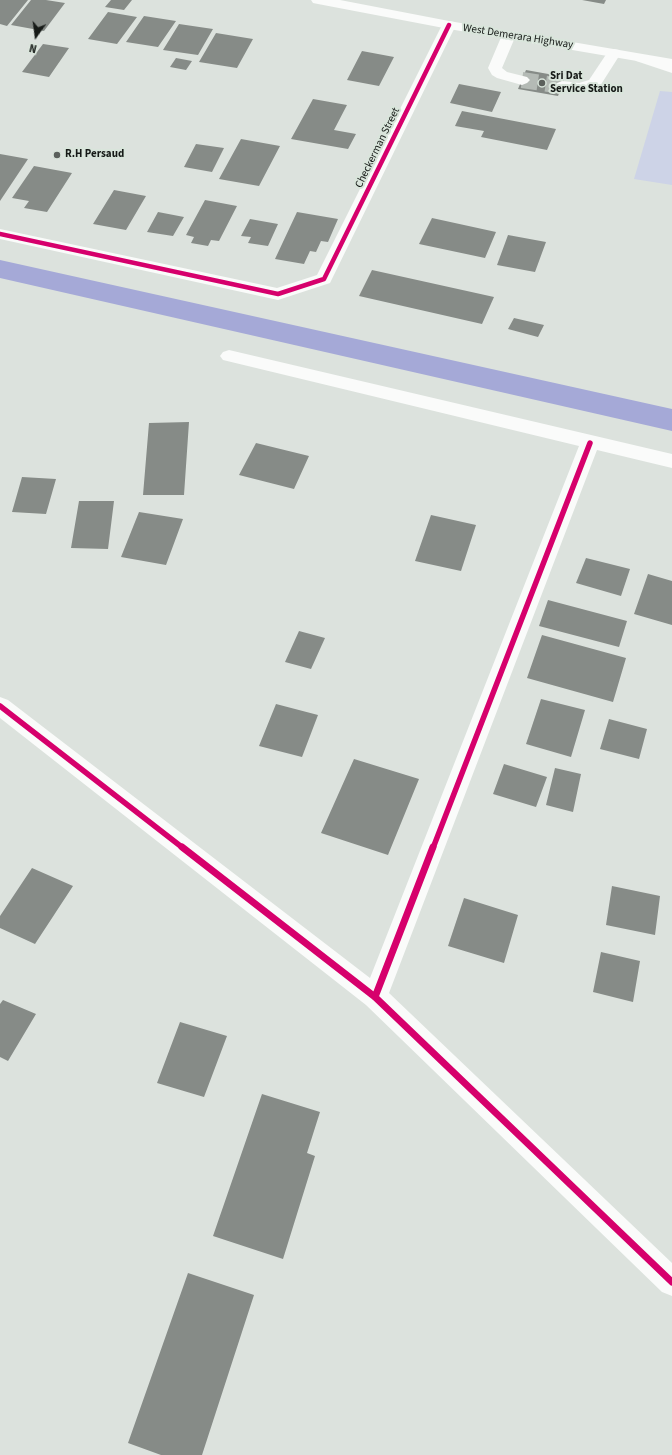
<!DOCTYPE html>
<style>
body{margin:0}
#map{position:relative;width:672px;height:1455px;overflow:hidden;background:#dce2dd;font-family:"Source Sans 3",sans-serif}
canvas{display:block}
.north{position:absolute;left:16px;top:16px;width:40px;height:40px;-webkit-text-stroke:3px #d9e5db;paint-order:stroke;rotate:194deg;font-size:11px;font-weight:700;line-height:16px;text-align:center;color:#161a17}
.north::after{content:'';display:block;margin:auto;width:14px;height:18px;background:#161a17;clip-path:polygon(50% 0,100% 100%,50% 72%,0 100%)}
</style>
<div id="map">
<canvas width="672" height="1455"></canvas>
<div class="north">N</div>
</div>
<script>
const ctx = document.querySelector('canvas').getContext('2d');
ctx.lineJoin = 'round';
function fill(path, color) {
  ctx.fillStyle = color;
  ctx.fill(path, 'evenodd');
}
function shape(rows) {
  const path = new Path2D();
  for (const r of rows) {
    path.moveTo(r[0], r[1]);
    for (let i = 2; i < r.length; i += 2) path.lineTo(r[i], r[i + 1]);
  }
  return path;
}
function trace(path, color, width, dash) {
  ctx.strokeStyle = color;
  ctx.lineWidth = width;
  ctx.lineCap = dash ? 'butt' : 'round';
  ctx.setLineDash(dash || []);
  ctx.stroke(path);
}
function drawText(font, color, halo, rows, align = 'center') {
  ctx.font = font + ' "Source Sans 3",sans-serif';
  ctx.lineWidth = 4;
  ctx.setLineDash([]);
  ctx.textBaseline = 'middle';
  ctx.strokeStyle = halo;
  ctx.fillStyle = color;
  for (const [text, x, y, turn = 0] of rows) {
    ctx.save();
    ctx.translate(x, y);
    ctx.rotate((+turn || 0) * Math.PI / 180);
    ctx.textAlign = isNaN(turn) ? turn : align;
    if (halo) ctx.strokeText(text, 0, 0);
    ctx.fillText(text, 0, 0);
    ctx.restore();
  }
}
fill(shape([
 [660,91,672,92,672,185,634,179]
]), '#cdd3e7');
fill(shape([
 [0,260,672,409,672,431,0,278,0,260]
]), '#a5a9d7');
fill(shape([
 [0,0,28,0,7,26,0,24],
 [31,0,46,0,65,3,44,31,11,25],
 [111,0,132,0,124,10,105,7],
 [582,0,606,0,604,4],
 [108,12,137,17,117,44,88,39],
 [144,16,176,21,158,47,126,42],
 [179,24,213,29,198,55,163,50],
 [216,33,253,39,237,68,199,62],
 [43,44,69,48,49,77,22,72],
 [362,51,394,57,379,86,347,80],
 [176,58,192,61,186,70,170,67],
 [526,70,565,77,558,96,518,89],
 [459,84,501,92,492,112,450,103],
 [313,99,347,105,334,130,356,134,348,149,291,139],
 [462,111,556,129,547,150,481,137,484,131,455,126],
 [241,139,280,146,259,186,219,179],
 [196,144,224,148,212,172,184,167],
 [0,154,28,159,0,201],
 [34,166,72,173,47,212,24,208,29,201,12,198],
 [114,190,146,196,126,230,93,224],
 [205,200,237,206,219,241,211,240,208,246,191,243,194,237,186,235],
 [158,212,184,217,173,236,147,232],
 [297,212,338,219,328,242,321,241,316,252,310,251,304,264,275,259],
 [432,218,496,232,485,258,419,244],
 [250,219,278,224,268,246,248,243,251,237,241,236],
 [508,235,546,242,535,272,497,265],
 [372,270,494,297,482,324,359,296],
 [514,318,544,325,538,337,508,329],
 [189,422,184,495,143,495,149,423],
 [256,443,309,456,294,489,239,475],
 [22,477,56,479,46,514,12,512],
 [79,501,114,501,108,549,71,548],
 [139,512,183,519,166,565,121,557],
 [431,515,476,525,461,571,415,561],
 [586,558,630,569,621,596,576,583],
 [648,574,672,581,672,625,634,614],
 [548,600,627,621,619,647,539,626],
 [299,631,325,638,311,669,285,662],
 [542,635,626,658,613,702,527,678],
 [541,699,585,710,571,757,526,744],
 [276,704,318,715,302,757,259,746],
 [609,719,647,729,639,759,600,749],
 [354,759,419,779,388,855,321,833],
 [504,764,547,777,536,807,493,794],
 [555,768,581,774,573,812,546,805],
 [32,868,73,886,35,944,0,928,0,916],
 [612,886,660,896,655,935,606,925],
 [464,898,518,915,504,963,448,946],
 [601,952,640,961,633,1002,593,992],
 [3,1000,36,1014,8,1061,0,1057,0,1004],
 [180,1022,227,1036,204,1097,157,1083],
 [262,1094,320,1112,307,1153,315,1156,283,1259,213,1236],
 [188,1273,254,1295,202,1455,161,1455,128,1443]
]), '#868b87');
trace(shape([
 [522,80,562,86]
]), '#b4bab5', 16, [16, 8]);
fill(shape([
 [449,21,454,22,456,25,330,283,278,300,0,239,0,229,277,288,317,275,442,25,444,22,449,21],
 [509,31,514,32,516,35,502,68,507,72,527,77,530,80,527,83,522,85,497,78,492,75,488,68,502,35,504,32,509,31],
 [614,49,619,50,621,53,600,86,580,93,557,89,554,86,557,83,562,81,579,83,589,80,609,50,614,49],
 [641,54,672,64,672,73,636,61,634,58,636,55,641,54],
 [229,350,672,454,672,468,597,450,389,993,672,1263,672,1296,662,1292,366,1005,0,718,0,697,8,700,370,978,579,446,223,360,220,356,223,352,229,350]
]), '#fafbfa');
fill(shape([
 [311,0,340,0,449,21,672,59,672,67,449,29,318,4,313,3,311,0]
]), '#fafbfa');
trace(shape([
 [0,234,278,294,324,279,449,25]
]), '#d6006c', 4.5);
trace(shape([
 [0,706,183,848],
 [433,848,590,443]
]), '#d6006c', 5.5);
trace(shape([
 [182,847,375,997,672,1282],
 [375,997,433,847]
]), '#d6006c', 7);
for (const [x, y, r, color] of [
 [542,83,4,"#5b605c"],
 [57,155,4,"#5b605c"]
]) {
  const dot = new Path2D();
  dot.arc(x, y, r, 0, 2 * Math.PI);
  ctx.fillStyle = color;
  ctx.fill(dot);
  trace(dot, '#d9e5db', 1.5);
}
drawText('11px', '#161a17', '#d9e5db', [
 ["West Demerara Highway",518,37,9],
 ["Checkerman Street",378,148,-64]
]);
drawText('bold 11px', '#161a17', '#d9e5db', [
 ["Sri Dat",550,77],
 ["Service Station",550,90],
 ["R.H Persaud",65,155]
], 'left');
</script>
